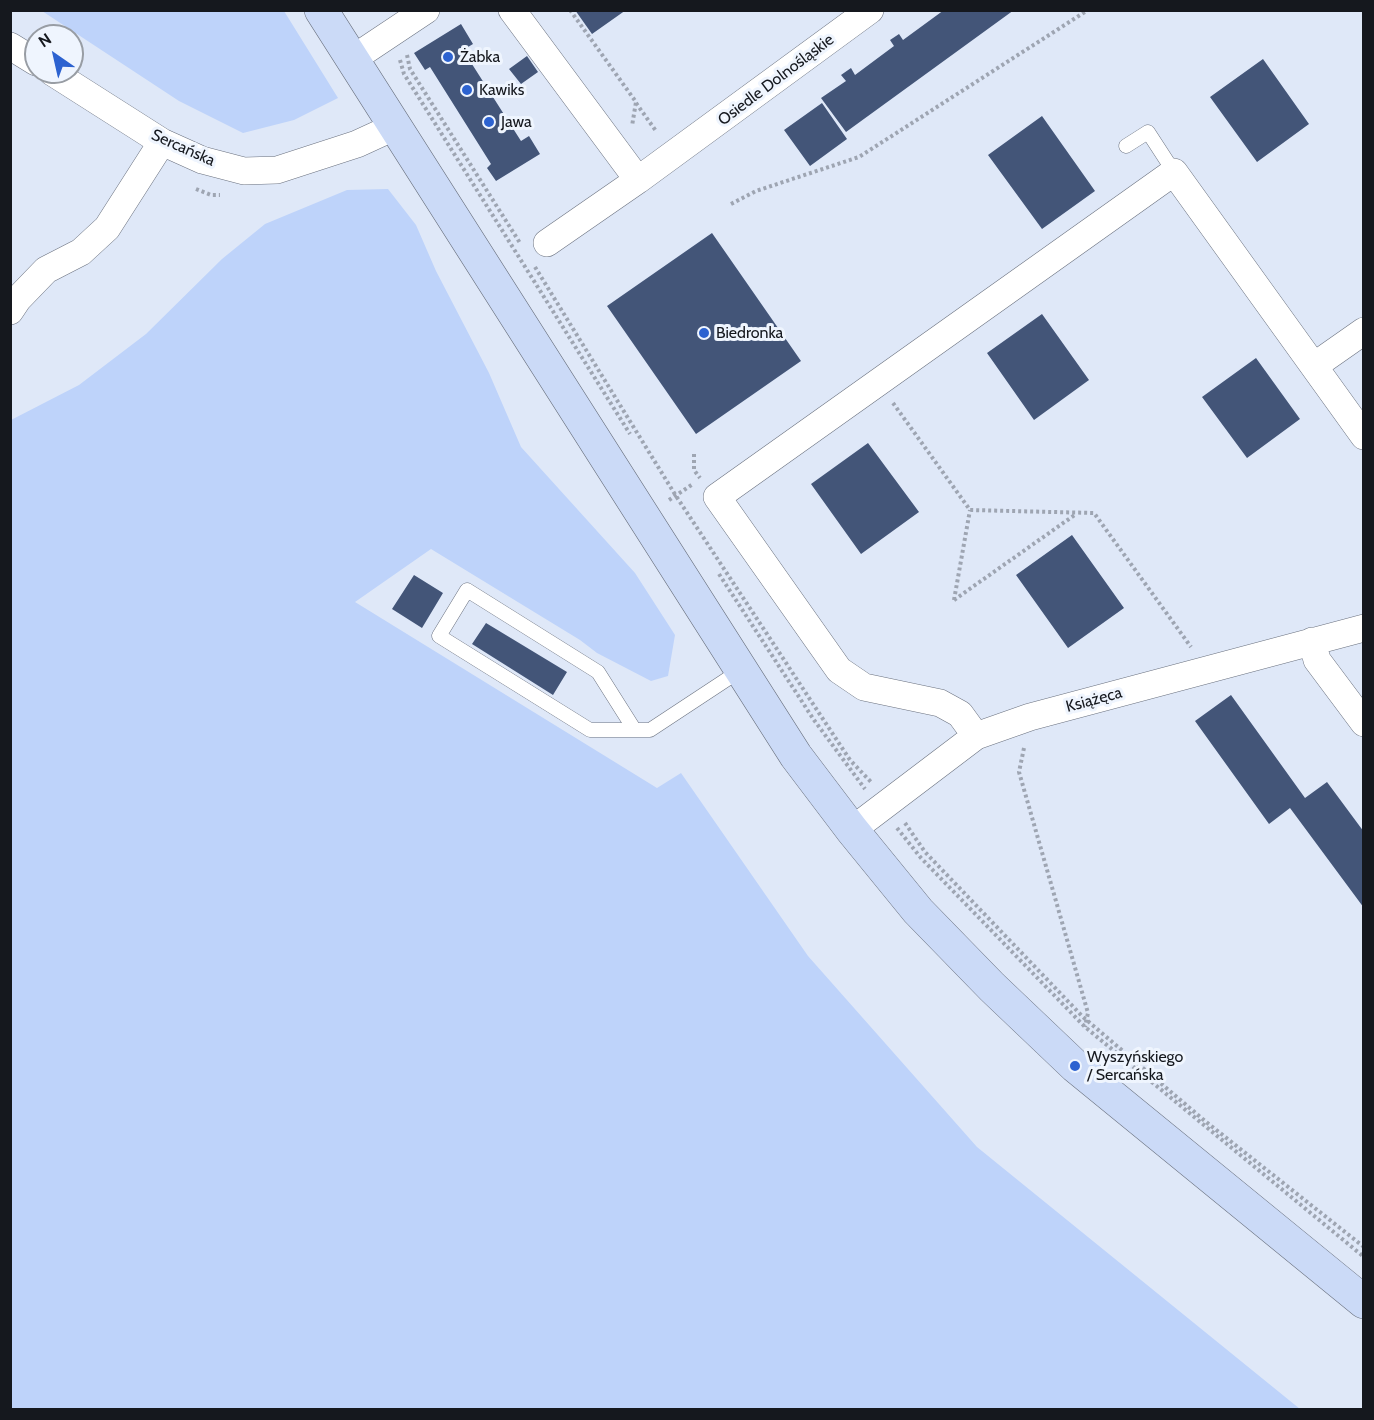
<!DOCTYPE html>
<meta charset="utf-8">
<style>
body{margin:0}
#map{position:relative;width:1374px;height:1420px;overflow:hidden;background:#dfe8f8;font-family:Cabin,sans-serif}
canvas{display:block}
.frame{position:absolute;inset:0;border:12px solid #15181e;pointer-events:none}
.north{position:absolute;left:24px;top:24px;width:60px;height:60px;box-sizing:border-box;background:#eff5fe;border:2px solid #989da4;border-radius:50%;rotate:326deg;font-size:16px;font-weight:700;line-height:24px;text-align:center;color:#15181e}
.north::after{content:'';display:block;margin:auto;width:21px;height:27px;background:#2c62d0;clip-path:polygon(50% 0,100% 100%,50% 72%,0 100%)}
</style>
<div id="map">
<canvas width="1374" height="1420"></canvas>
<div class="frame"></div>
<div class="north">N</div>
</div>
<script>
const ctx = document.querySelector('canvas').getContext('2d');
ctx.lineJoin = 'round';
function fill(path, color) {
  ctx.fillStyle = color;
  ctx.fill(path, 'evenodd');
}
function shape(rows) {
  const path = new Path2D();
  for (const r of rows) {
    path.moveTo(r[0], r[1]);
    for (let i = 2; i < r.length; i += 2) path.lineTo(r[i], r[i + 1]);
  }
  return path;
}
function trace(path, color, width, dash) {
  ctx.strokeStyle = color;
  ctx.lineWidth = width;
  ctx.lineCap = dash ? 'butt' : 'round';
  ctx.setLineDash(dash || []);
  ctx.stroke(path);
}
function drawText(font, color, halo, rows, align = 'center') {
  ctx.font = font + ' Cabin,sans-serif';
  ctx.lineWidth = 6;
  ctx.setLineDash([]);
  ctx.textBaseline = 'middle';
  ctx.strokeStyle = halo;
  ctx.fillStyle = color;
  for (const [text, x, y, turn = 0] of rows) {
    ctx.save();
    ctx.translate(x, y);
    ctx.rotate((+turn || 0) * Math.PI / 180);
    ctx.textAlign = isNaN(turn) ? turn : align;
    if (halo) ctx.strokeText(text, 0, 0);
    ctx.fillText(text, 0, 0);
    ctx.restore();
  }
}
fill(shape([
 [42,11,284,11,338,98,294,120,243,133,179,101],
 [388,189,416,225,436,271,489,373,521,447,635,573,675,635,668,676,651,681,597,653,580,640,431,549,355,602,657,788,681,773,808,956,977,1147,1300,1409,11,1409,11,420,79,385,146,334,222,259,265,224,347,190]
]), '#bed3fa');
fill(shape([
 [575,10,626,10,592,34],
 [944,10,1014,10,846,132,821,98,846,81,841,75,851,68,855,75,894,46,890,40,899,34,903,40],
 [461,24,473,44,463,50,521,141,529,136,540,154,496,181,487,168,491,164,430,67,425,70,414,53],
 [527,56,538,72,521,84,509,69],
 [1263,59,1309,124,1257,162,1210,97],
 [822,103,847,139,810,166,784,130],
 [1042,116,1095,191,1042,229,988,155],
 [712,233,801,361,696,434,607,306],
 [1042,314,1089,380,1034,420,987,353],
 [1256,358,1300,419,1247,458,1202,397],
 [868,443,919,512,861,554,811,484],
 [1072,535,1124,608,1068,648,1016,575],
 [414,575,443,593,422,628,392,609],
 [486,623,567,672,553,695,472,644],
 [1231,695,1305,798,1327,782,1364,832,1364,908,1290,808,1269,824,1195,721]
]), '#435578');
const lane = shape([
 [1126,146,1148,132,1174,172],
 [634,729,598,672,467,590,439,636,590,730,650,730,741,670]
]);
const street = shape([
 [512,10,638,180,870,10],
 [10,46,36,62],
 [351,60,426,10],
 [52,72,162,142,202,160,244,171,277,170,357,144,394,127],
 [547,243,638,180],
 [10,311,18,299,46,270,81,252,107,228,162,142],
 [1314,366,1364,331],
 [1312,641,1317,660,1364,723],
 [976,736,960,714,940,703,864,687,839,670,717,497,1174,172,1364,436],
 [852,830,976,736,1030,717,1364,628]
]);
const secondary = shape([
 [321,10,796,756,852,830,918,911,992,987,1075,1066,1364,1302]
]);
trace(lane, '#6a717f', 15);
trace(street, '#6a717f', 28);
trace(secondary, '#6a717f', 34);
trace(shape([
 [570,10,636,102,632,126],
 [407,55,410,69,520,243],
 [400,60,404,74,630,434],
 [636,103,656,131],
 [196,189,211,195,220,195],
 [731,204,756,191,859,157,1088,10],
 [535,267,676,496,850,760,872,783],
 [893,403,970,510,1094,513,1191,647],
 [694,454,694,470,700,478],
 [669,500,693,484],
 [719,574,814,720,865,789],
 [954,600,1076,514],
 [954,600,970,510],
 [1024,748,1019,772,1088,1013,1085,1027],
 [905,823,925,852,1083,1017,1205,1121,1364,1247],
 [897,828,921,858,1085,1027,1364,1257]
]), '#9ea5b2', 4, [3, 3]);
trace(lane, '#fff', 14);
trace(street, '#fff', 27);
trace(secondary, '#cbdaf7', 33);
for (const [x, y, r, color] of [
 [448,57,6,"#2c62d0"],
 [467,90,6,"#2c62d0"],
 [489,122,6,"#2c62d0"],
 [704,333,6,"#2c62d0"],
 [1075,1066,6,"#2c62d0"]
]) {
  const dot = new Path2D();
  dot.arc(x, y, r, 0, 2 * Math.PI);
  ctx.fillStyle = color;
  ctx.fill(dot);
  trace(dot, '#eff5fe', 2);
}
drawText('16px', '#15181e', '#eff5fe', [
 ["Żabka",460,57],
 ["Kawiks",479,90],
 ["Jawa",501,122],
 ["Biedronka",716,333],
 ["Wyszyńskiego",1087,1057],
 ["/ Sercańska",1087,1075]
], 'left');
drawText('16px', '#15181e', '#eff5fe', [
 ["Osiedle Dolnośląskie",776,80,-37],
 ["Sercańska",183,148,24],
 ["Książęca",1094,700,-15]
]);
</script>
